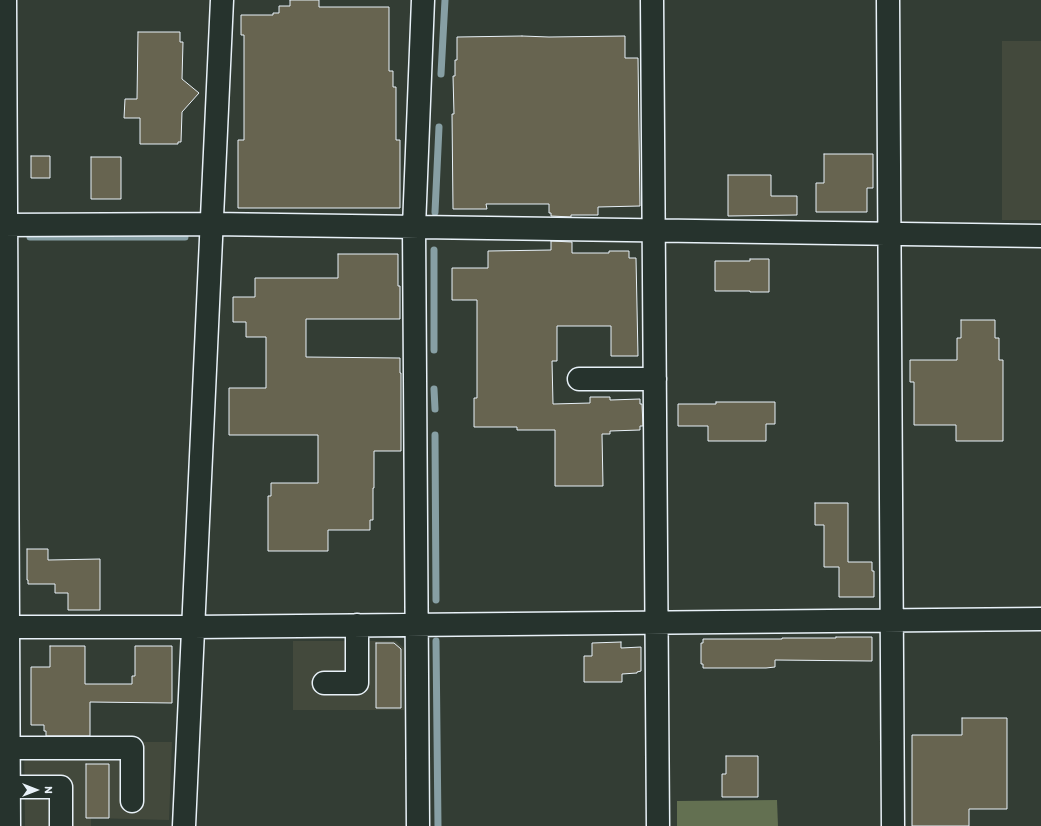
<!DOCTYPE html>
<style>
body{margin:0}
#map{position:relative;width:1041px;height:826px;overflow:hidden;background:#333d34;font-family:Itim,sans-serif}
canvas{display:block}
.north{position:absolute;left:16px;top:770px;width:40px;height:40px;-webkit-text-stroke:3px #26332d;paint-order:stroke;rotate:90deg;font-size:11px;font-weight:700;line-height:16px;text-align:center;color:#e8f1f8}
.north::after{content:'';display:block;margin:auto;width:14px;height:18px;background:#e8f1f8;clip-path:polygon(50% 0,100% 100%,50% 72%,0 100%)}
</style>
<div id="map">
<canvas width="1041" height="826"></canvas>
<div class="north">N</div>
</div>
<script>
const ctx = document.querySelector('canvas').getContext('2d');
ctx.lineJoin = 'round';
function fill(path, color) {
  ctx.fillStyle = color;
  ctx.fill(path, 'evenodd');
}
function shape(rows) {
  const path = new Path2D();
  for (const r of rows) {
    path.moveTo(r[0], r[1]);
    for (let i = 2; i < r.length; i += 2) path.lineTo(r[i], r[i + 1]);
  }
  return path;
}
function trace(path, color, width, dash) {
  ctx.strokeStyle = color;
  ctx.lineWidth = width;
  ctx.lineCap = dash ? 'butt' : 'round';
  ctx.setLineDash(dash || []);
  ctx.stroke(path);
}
fill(shape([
 [1002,41,1041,41,1041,220,1002,220],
 [293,641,396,641,404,648,404,710,293,710],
 [24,742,172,742,169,820,91,818,91,826,25,826]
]), '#43493c');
fill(shape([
 [777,800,778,826,677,826,677,801]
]), '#637051');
trace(shape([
 [441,74,445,0],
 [435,212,439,127],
 [30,237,185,237],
 [434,250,434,350],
 [434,389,435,409],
 [435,435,436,600],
 [436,641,438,826]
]), '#879fa4', 7);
const building = shape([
 [290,0,319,0,319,7,389,7,389,71,393,71,393,87,396,87,396,140,400,140,400,208,238,208,238,140,244,140,244,35,241,35,241,15,273,15,273,13,279,13,279,6,290,6,290,0],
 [138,32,180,32,180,42,183,42,182,79,199,93,182,112,181,142,178,142,178,144,140,144,140,118,124,118,125,99,137,99,138,32],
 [522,36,549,37,625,36,625,58,638,58,640,206,598,207,598,215,571,215,571,217,551,216,551,213,549,213,549,204,486,204,487,209,453,209,452,114,454,114,453,76,455,76,455,60,457,60,457,37,522,36],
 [824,154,873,154,873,188,867,188,867,212,816,212,816,183,824,183,824,154],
 [31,156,50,156,50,178,31,178,31,156],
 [91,157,121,157,121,199,91,199,91,157],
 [728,175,771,175,771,196,797,196,797,215,728,216,728,175],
 [551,241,572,242,572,253,609,253,609,251,629,251,629,258,636,258,638,356,611,356,611,326,557,326,557,361,552,361,553,404,590,403,590,397,610,397,610,400,640,399,640,404,642,404,643,426,640,426,640,430,610,431,610,434,602,434,603,486,555,486,555,430,517,430,517,427,474,427,474,398,477,398,477,300,452,300,452,268,488,268,488,251,551,250,551,241],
 [338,254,398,254,398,286,400,286,400,319,306,319,306,357,400,358,400,373,401,373,401,451,374,451,374,488,373,488,373,520,370,520,370,530,328,530,328,551,268,551,268,496,271,496,271,483,318,483,318,435,229,435,229,388,266,388,266,337,246,337,246,322,233,322,233,297,255,297,255,278,338,278,338,254],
 [750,259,769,259,769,292,750,292,750,291,715,291,715,261,750,261,750,259],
 [961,320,995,320,995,338,999,338,999,360,1003,360,1003,441,956,441,956,425,914,425,914,382,910,382,910,360,957,360,957,338,961,338,961,320],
 [716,402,775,402,775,424,766,424,766,441,708,441,708,426,678,426,678,404,716,404,716,402],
 [815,503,848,503,848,562,872,562,872,571,874,571,874,597,839,597,839,567,824,567,824,525,815,525,815,503],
 [27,549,48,549,48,560,100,559,100,610,68,610,68,593,55,593,55,584,28,584,28,580,27,580,27,549],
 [836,637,872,637,872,661,775,660,775,667,766,668,703,668,703,664,701,664,701,643,703,643,703,639,782,639,782,638,836,638,836,637],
 [621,642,621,648,641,647,641,671,637,672,637,673,622,674,622,682,584,682,584,656,592,656,592,643,621,642],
 [376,643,394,643,401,649,401,708,376,708,376,643],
 [50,646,85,646,85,684,132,684,132,676,135,676,135,646,172,646,172,703,90,702,90,736,46,736,46,731,44,731,44,725,31,725,31,667,50,667,50,646],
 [962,718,1007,718,1007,809,969,809,969,826,912,826,912,735,962,735,962,718],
 [726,756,758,756,758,797,722,797,722,774,726,774,726,756],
 [86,764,109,764,109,818,86,818,86,764]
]);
fill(building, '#676450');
trace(building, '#e8f1f8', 1);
const minor = shape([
 [5,0,9,826],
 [652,0,658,826],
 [888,0,893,826],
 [0,225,212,224,1041,236],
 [579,379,655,379],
 [0,627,193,627,1041,619],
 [324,683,357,683,357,625],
 [9,748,132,748,132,801],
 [9,787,61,787,61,826],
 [184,826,222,0],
 [418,826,414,227,423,0]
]);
trace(minor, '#e8f1f8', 25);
trace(minor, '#26332d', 22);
</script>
